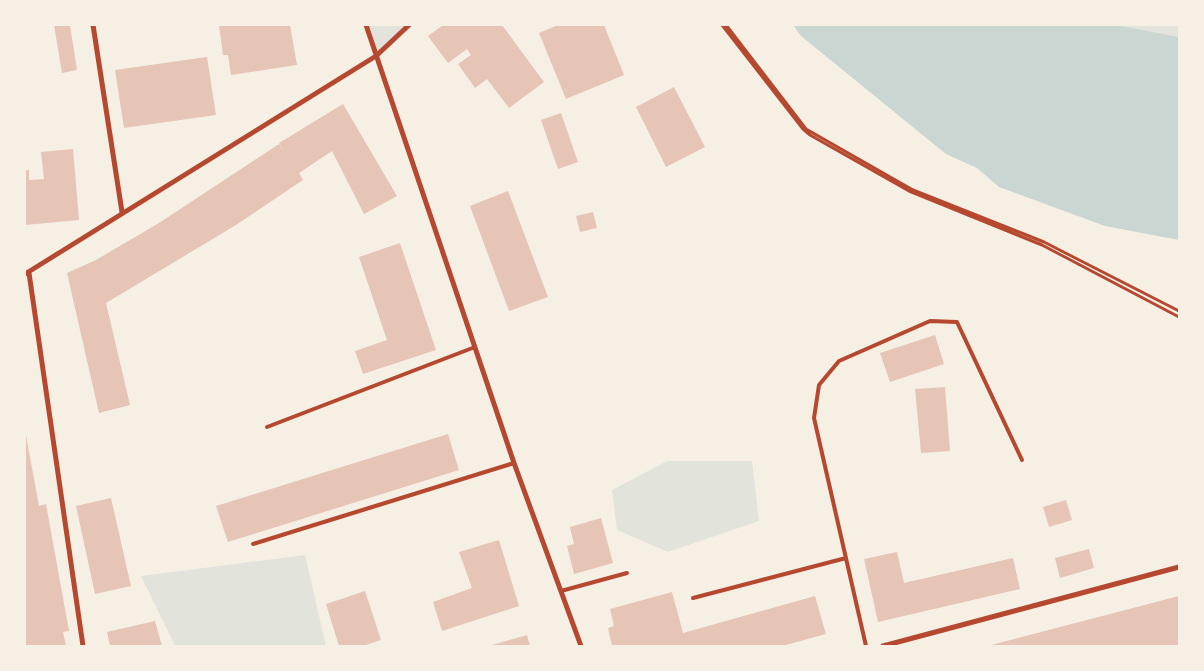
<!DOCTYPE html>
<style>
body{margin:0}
#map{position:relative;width:1204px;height:671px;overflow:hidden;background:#f6efe4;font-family:Manrope,sans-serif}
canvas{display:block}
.frame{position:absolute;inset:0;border:26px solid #f6efe4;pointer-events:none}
</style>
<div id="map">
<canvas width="1204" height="671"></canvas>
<div class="frame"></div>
</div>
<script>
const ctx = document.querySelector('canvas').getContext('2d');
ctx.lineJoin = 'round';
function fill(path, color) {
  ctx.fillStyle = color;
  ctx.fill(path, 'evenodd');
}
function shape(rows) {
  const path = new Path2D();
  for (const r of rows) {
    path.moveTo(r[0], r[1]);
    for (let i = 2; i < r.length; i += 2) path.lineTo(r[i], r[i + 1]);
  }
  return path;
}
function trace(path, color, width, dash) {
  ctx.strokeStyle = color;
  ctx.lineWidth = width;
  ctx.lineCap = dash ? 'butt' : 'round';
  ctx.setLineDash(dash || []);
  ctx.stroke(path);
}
fill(shape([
 [366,25,409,25,376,56],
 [1115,25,1179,25,1179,37,1151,33],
 [667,461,752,461,759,521,668,552,617,530,612,490],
 [305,555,326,646,175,646,141,576]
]), '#e2e4dc');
fill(shape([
 [793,25,1115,25,1179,37,1179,240,1105,226,999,187,977,168,946,154,801,36]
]), '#c9d6d2');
fill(shape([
 [54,25,70,25,77,70,62,73],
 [219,25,290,25,297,65,231,75,228,55,223,55],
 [443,25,502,25,544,82,509,108,487,79,475,88,458,64,471,55,467,49,448,63,428,36],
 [558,25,604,25,624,75,566,99,539,33],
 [207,57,216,115,124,128,115,70],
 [674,87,705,147,666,167,636,107],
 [343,104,397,196,364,214,332,151,299,173,303,180,236,225,106,303,130,405,99,413,67,273,96,260,159,223,279,144,284,152,279,143],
 [561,113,578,162,558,169,541,120],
 [73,149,79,220,25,225,25,170,29,170,29,180,44,179,41,152],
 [508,191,548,297,509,311,470,206],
 [593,212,597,228,580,232,576,216],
 [400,243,436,350,363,374,355,351,387,340,359,257],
 [935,335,944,364,890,382,880,353],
 [945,387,950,451,921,453,915,389],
 [25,430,39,506,46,504,69,631,63,632,66,646,25,646],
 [448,434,459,470,228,542,216,506],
 [111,498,131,586,95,594,76,506],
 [1066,500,1072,520,1049,527,1043,507],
 [601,518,613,563,574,574,567,546,574,544,570,527],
 [499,540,519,606,442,631,433,602,472,588,459,552],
 [1089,549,1094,568,1060,578,1055,558],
 [897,552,904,583,1013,558,1020,589,878,622,864,559],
 [365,591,381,640,363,646,339,646,326,604],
 [672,592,683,633,815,596,826,634,782,646,612,646,608,628,614,626,610,609],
 [1179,596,1179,645,991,646,991,645],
 [155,621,162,646,110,646,107,632],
 [527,635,530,646,492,646,492,645]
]), '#e6c5b7');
trace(shape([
 [722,25,803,129,810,135,909,191,1042,245,1179,317],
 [726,25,806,129,913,190,1044,242,1179,311]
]), '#b5482f', 3);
trace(shape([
 [267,427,475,347],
 [253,544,514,463],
 [561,591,627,573],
 [693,598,846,558],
 [866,646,814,418,819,385,839,361,930,321,957,322,1022,460]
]), '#b5482f', 4);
trace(shape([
 [93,25,122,212],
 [366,25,514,463,581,646],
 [29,273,83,646],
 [25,274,376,56,409,25],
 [883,646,1179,567]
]), '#b5482f', 5);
</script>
